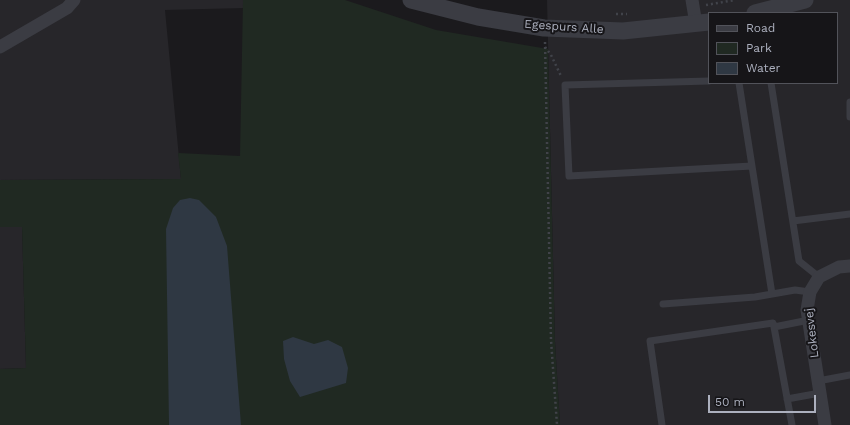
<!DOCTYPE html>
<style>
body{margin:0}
#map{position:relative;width:850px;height:425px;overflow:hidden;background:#1b1a1d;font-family:"Work Sans",sans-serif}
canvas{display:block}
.legend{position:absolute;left:708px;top:12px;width:130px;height:72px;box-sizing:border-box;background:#161518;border:1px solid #52535a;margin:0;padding:5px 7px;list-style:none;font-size:12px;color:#acb0be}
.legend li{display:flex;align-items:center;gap:8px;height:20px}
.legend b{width:20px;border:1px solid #52535a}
.scale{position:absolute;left:708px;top:395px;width:108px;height:18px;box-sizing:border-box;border:2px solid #acb0be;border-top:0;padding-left:5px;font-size:12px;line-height:14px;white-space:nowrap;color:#acb0be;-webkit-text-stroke:3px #161518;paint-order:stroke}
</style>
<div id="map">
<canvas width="850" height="425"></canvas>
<ul class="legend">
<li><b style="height:5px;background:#3b3c43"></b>Road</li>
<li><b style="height:11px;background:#202922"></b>Park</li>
<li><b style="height:11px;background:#2f3843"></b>Water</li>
</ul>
<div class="scale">50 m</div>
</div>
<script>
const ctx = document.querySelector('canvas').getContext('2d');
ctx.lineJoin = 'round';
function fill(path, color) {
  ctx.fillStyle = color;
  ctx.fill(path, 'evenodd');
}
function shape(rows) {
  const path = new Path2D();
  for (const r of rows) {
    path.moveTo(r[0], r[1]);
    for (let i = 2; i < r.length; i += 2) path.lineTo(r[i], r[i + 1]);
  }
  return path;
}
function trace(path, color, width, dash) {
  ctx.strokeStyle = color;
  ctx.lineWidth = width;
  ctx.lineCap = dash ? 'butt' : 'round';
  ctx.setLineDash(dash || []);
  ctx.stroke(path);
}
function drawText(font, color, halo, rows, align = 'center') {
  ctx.font = font + ' "Work Sans",sans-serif';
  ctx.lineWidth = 4;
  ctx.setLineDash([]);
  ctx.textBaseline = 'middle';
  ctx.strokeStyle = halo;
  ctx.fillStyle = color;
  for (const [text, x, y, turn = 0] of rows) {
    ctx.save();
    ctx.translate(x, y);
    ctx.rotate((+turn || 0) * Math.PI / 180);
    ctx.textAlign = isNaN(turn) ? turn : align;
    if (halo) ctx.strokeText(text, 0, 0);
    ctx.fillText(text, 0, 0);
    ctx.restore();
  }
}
fill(shape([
 [0,0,243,0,244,8,165,10,181,179,0,180],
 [547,0,850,0,850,425,560,425,555,342],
 [709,13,837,13,837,83,709,83],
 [22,226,26,368,0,369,0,227]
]), '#27262a');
fill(shape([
 [243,0,345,0,436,30,548,49,555,342,560,425,0,425,0,369,26,368,22,227,0,227,0,180,181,179,178,153,240,156]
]), '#202922');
fill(shape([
 [190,198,199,200,216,217,227,246,241,425,169,425,166,229,173,208,180,200],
 [293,337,314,344,328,340,342,347,348,368,346,383,300,397,290,381,284,359,283,341]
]), '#2f3843');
trace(shape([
 [706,5,735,0],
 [616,14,627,14],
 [545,42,551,340,557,425],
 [545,47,551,55,561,76]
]), '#41434a', 2.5, [2, 3]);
trace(shape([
 [709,81,565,85,569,176,752,166],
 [739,83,772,294],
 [771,83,799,261,819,277],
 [850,102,850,117],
 [793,221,850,214],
 [663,304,755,297,795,290,810,292],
 [818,381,850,375],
 [787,399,820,393],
 [662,425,650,341,773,323,774,327],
 [792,425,774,327,809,320]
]), '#3b3c43', 7);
trace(shape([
 [692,0,696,24],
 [0,47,67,8,74,0],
 [825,425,807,310,810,292,819,277,839,267,850,266]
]), '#3b3c43', 13);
trace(shape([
 [411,0,478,17,544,28,623,31,709,22],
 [755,13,805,0]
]), '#3b3c43', 17);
drawText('12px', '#acb0be', '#161518', [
 ["Egespurs Alle",564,27,4],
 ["Lokesvej",812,333,-97]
]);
</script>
